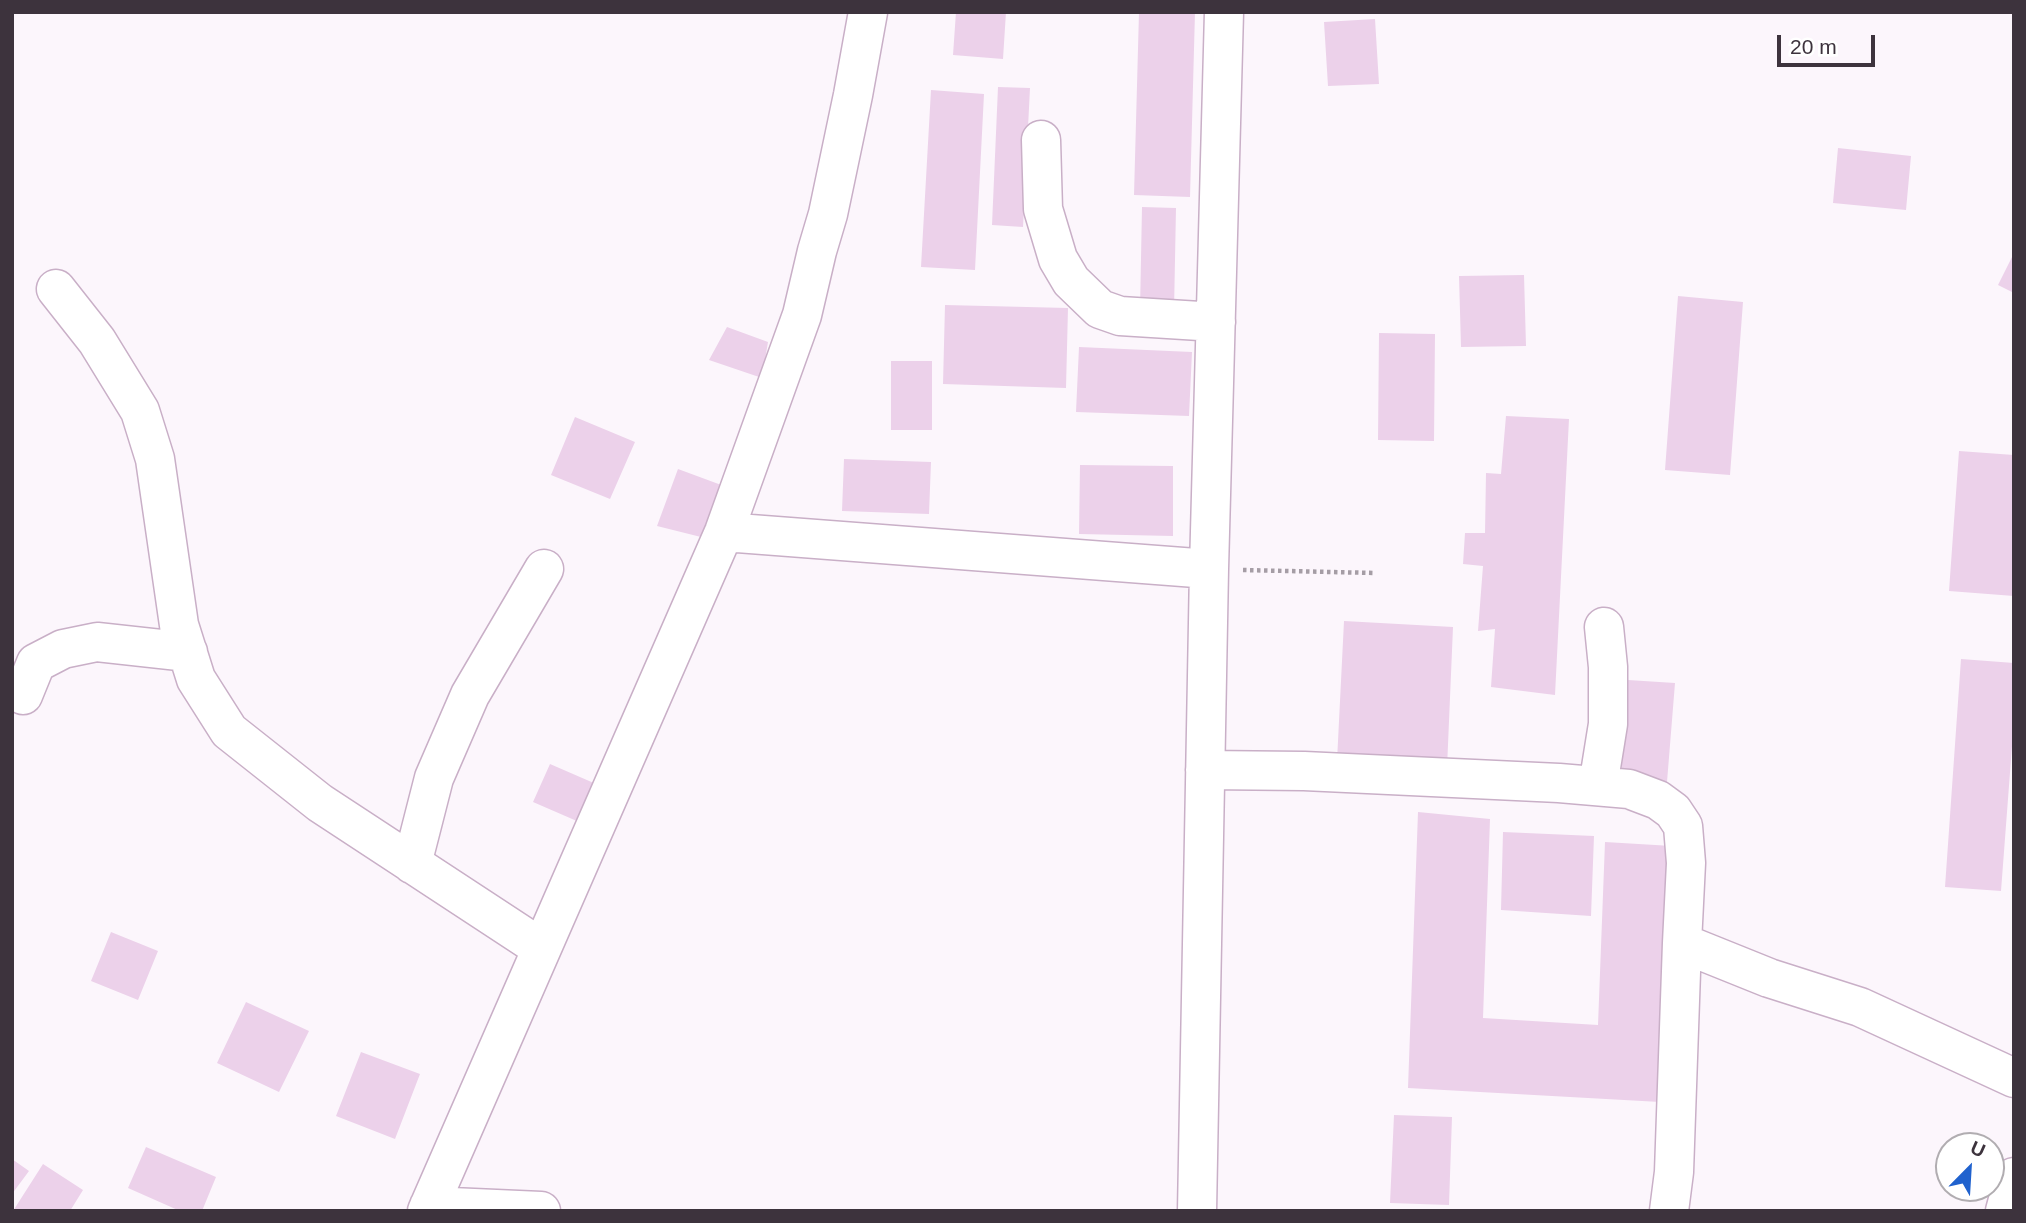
<!DOCTYPE html>
<style>
body{margin:0}
#map{position:relative;width:2026px;height:1223px;overflow:hidden;background:#fcf6fc;font-family:Arial,sans-serif}
canvas{display:block}
.frame{position:absolute;inset:0;border:14px solid #3d333d;pointer-events:none}
.north{position:absolute;left:1935px;top:1132px;width:70px;height:70px;box-sizing:border-box;background:#fff;border:2px solid #b1adb1;border-radius:50%;rotate:24deg;font-size:19px;font-weight:700;line-height:28px;text-align:center;color:#3d333d}
.north::after{content:'';display:block;margin:auto;width:24px;height:32px;background:#2062ce;clip-path:polygon(50% 0,100% 100%,50% 72%,0 100%)}
.scale{position:absolute;left:1777px;top:35px;width:98px;height:32px;box-sizing:border-box;border:4px solid #3d333d;border-top:0;padding-left:9px;font-size:21px;line-height:24px;white-space:nowrap;color:#3d333d;-webkit-text-stroke:5px #fff;paint-order:stroke}
</style>
<div id="map">
<canvas width="2026" height="1223"></canvas>
<div class="frame"></div>
<div class="north">U</div>
<div class="scale">20 m</div>
</div>
<script>
const ctx = document.querySelector('canvas').getContext('2d');
ctx.lineJoin = 'round';
function fill(path, color) {
  ctx.fillStyle = color;
  ctx.fill(path, 'evenodd');
}
function shape(rows) {
  const path = new Path2D();
  for (const r of rows) {
    path.moveTo(r[0], r[1]);
    for (let i = 2; i < r.length; i += 2) path.lineTo(r[i], r[i + 1]);
  }
  return path;
}
function trace(path, color, width, dash) {
  ctx.strokeStyle = color;
  ctx.lineWidth = width;
  ctx.lineCap = dash ? 'butt' : 'round';
  ctx.setLineDash(dash || []);
  ctx.stroke(path);
}
fill(shape([
 [956,12,1006,12,1003,59,953,55],
 [1139,12,1195,12,1190,197,1134,195],
 [1375,19,1379,84,1328,86,1324,22],
 [998,87,1030,88,1023,227,992,225],
 [931,90,984,94,975,270,921,267],
 [1838,148,1911,156,1906,210,1833,203],
 [1142,207,1176,208,1174,311,1140,310],
 [2014,253,2014,293,1998,285],
 [1524,275,1526,346,1461,347,1459,276],
 [1678,296,1743,302,1730,475,1665,470],
 [945,305,1068,308,1066,388,943,384],
 [727,327,768,342,762,378,709,360],
 [1379,333,1435,334,1434,441,1378,440],
 [1079,347,1192,352,1189,416,1076,412],
 [891,361,932,361,932,430,891,430],
 [1506,416,1569,419,1555,695,1491,687,1495,629,1478,631,1483,566,1463,564,1465,533,1485,533,1486,473,1501,474],
 [575,417,635,442,610,499,551,475],
 [1959,451,2014,455,2014,596,1949,591],
 [844,459,931,462,929,514,842,511],
 [1080,465,1173,466,1173,536,1079,534],
 [678,469,724,486,705,538,657,526],
 [1344,621,1453,627,1447,768,1337,761],
 [1961,659,2014,663,2014,720,2001,891,1945,887],
 [1628,680,1675,683,1667,782,1621,778],
 [550,764,603,787,586,825,533,802],
 [1418,812,1490,819,1483,1018,1598,1025,1605,842,1672,846,1660,1102,1408,1088],
 [1503,832,1594,836,1591,916,1501,910],
 [111,932,158,951,138,1000,91,981],
 [246,1002,309,1031,279,1092,217,1063],
 [361,1052,420,1074,395,1139,336,1116],
 [1394,1115,1452,1117,1449,1205,1390,1203],
 [146,1147,216,1177,202,1211,180,1211,128,1188],
 [12,1159,29,1171,12,1194],
 [43,1164,83,1190,70,1211,13,1211]
]), '#ecd1ea');
const minor = shape([
 [1041,140,1043,209,1058,259,1071,281,1100,309,1120,316,1216,322],
 [56,289,97,341,140,411,155,459,179,625,196,679,229,731,320,803,541,948],
 [724,532,1209,569],
 [23,695,36,663,63,649,97,642,188,652],
 [1205,770,1304,771,1559,783,1629,789,1658,800,1673,811,1683,826,1686,863,1682,943,1769,978,1860,1007,2014,1078],
 [1598,786,1608,724,1608,667,1604,627],
 [412,864,434,778,470,695,544,569],
 [429,1206,541,1211],
 [427,1211,724,532,802,315,817,251,828,214,853,95,868,12],
 [1197,1211,1209,569,1224,12],
 [1669,1211,1674,1172,1682,943],
 [2005,1211,2014,1177]
]);
trace(minor, '#c9afc7', 41);
trace(shape([
 [1243,570,1375,573]
]), '#a59da5', 4.5, [3.5, 3.5]);
trace(minor, '#fff', 38);
</script>
